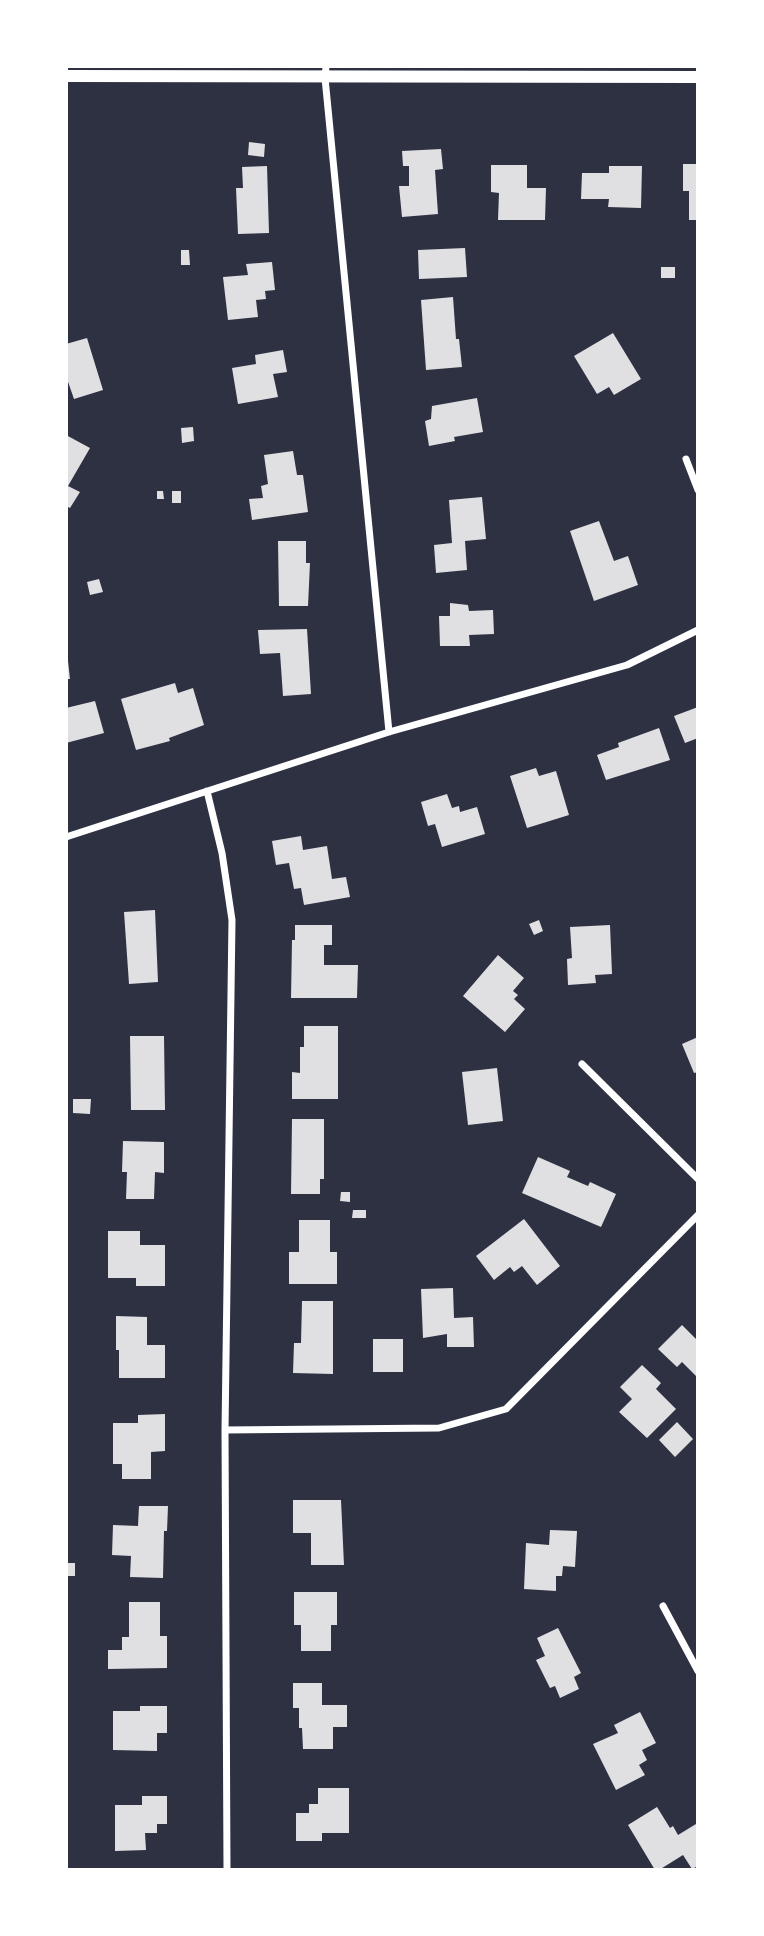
<!DOCTYPE html>
<style>
body{margin:0}
#map{position:relative;width:764px;height:1936px;overflow:hidden;background:#2d3142;font-family:"DM Sans",sans-serif}
canvas{display:block}
.frame{position:absolute;inset:0;border:68px solid #fff;pointer-events:none}
</style>
<div id="map">
<canvas width="764" height="1936"></canvas>
<div class="frame"></div>
</div>
<script>
const ctx = document.querySelector('canvas').getContext('2d');
ctx.lineJoin = 'round';
function fill(path, color) {
  ctx.fillStyle = color;
  ctx.fill(path, 'evenodd');
}
function shape(rows) {
  const path = new Path2D();
  for (const r of rows) {
    path.moveTo(r[0], r[1]);
    for (let i = 2; i < r.length; i += 2) path.lineTo(r[i], r[i + 1]);
  }
  return path;
}
function trace(path, color, width, dash) {
  ctx.strokeStyle = color;
  ctx.lineWidth = width;
  ctx.lineCap = dash ? 'butt' : 'round';
  ctx.setLineDash(dash || []);
  ctx.stroke(path);
}
fill(shape([
 [249,142,265,144,264,157,248,155],
 [441,149,443,169,435,170,438,214,402,217,399,186,409,186,409,166,403,166,402,151],
 [683,164,698,164,698,220,689,220,689,191,683,191],
 [491,165,527,165,527,188,546,188,545,220,498,220,499,193,491,192],
 [267,166,269,233,238,234,236,188,243,188,242,167],
 [609,166,642,166,641,208,608,207,609,199,581,199,582,173,609,173],
 [465,248,467,277,419,279,418,250],
 [181,250,189,250,190,265,181,265],
 [272,262,275,290,265,291,266,299,256,300,258,317,228,320,223,277,248,275,246,264],
 [661,267,675,267,675,278,661,278],
 [453,297,456,339,459,339,462,367,426,370,421,300],
 [613,333,641,379,614,395,609,387,597,394,574,356],
 [87,338,103,390,74,399,66,376,66,344],
 [283,350,287,372,273,374,278,397,238,404,232,368,256,364,255,355],
 [477,398,483,432,454,437,455,441,429,446,425,421,431,419,432,406],
 [193,427,194,441,182,443,181,428],
 [66,435,90,448,68,486,80,492,70,508,66,506],
 [293,451,297,475,303,475,308,512,252,520,249,499,263,498,261,486,268,484,264,455],
 [157,491,163,491,164,499,157,499],
 [172,491,181,491,181,503,172,503],
 [482,497,486,539,465,541,467,570,436,573,434,545,452,543,449,500],
 [599,521,614,561,628,556,638,585,594,601,570,531],
 [278,541,306,541,306,563,310,563,308,606,279,606],
 [99,579,103,592,90,595,87,582],
 [450,603,468,605,469,611,493,610,494,634,469,635,470,646,440,646,439,616,450,616],
 [307,629,311,694,283,696,280,653,260,654,258,630],
 [68,661,70,679,66,679,66,662],
 [175,683,178,693,193,688,204,725,169,738,170,741,136,750,121,699],
 [95,701,104,733,66,743,66,708],
 [698,707,698,738,685,743,674,716],
 [659,728,670,760,606,780,597,755,619,747,618,743],
 [536,768,539,776,556,771,569,815,527,828,510,776],
 [447,794,452,808,459,806,460,812,477,807,485,834,442,847,435,824,428,826,421,802],
 [301,836,303,850,327,846,332,879,346,877,350,897,304,905,301,888,294,889,289,863,276,865,272,841],
 [155,910,158,982,129,984,124,912],
 [539,920,543,931,534,935,529,924],
 [295,925,332,925,332,945,324,945,324,965,358,965,357,998,291,998,292,940,295,940],
 [610,925,612,974,595,975,596,983,568,985,567,959,572,958,570,927],
 [498,955,524,978,513,991,518,995,514,999,525,1009,505,1032,463,996],
 [304,1026,338,1026,338,1099,292,1099,292,1072,300,1073,300,1047,304,1047],
 [130,1036,164,1036,165,1110,131,1110],
 [698,1037,698,1072,694,1073,682,1044],
 [497,1068,503,1121,468,1125,462,1072],
 [73,1099,91,1099,90,1114,73,1113],
 [292,1119,324,1119,324,1179,320,1179,320,1194,291,1194],
 [123,1141,164,1142,164,1173,155,1172,154,1199,126,1199,127,1172,122,1172],
 [538,1157,570,1171,567,1177,588,1186,590,1182,616,1194,601,1227,522,1193],
 [341,1192,350,1192,350,1202,340,1201],
 [353,1210,366,1210,366,1218,352,1218],
 [524,1219,560,1266,537,1285,522,1266,514,1272,510,1267,494,1280,476,1256],
 [299,1220,330,1220,330,1252,337,1252,337,1284,289,1284,289,1252,299,1252],
 [108,1231,140,1231,140,1245,165,1245,165,1286,136,1286,136,1278,108,1278],
 [453,1288,454,1318,473,1317,474,1347,447,1347,447,1334,423,1338,421,1289],
 [302,1301,333,1301,333,1374,293,1373,294,1343,301,1343],
 [116,1316,147,1317,147,1345,165,1345,165,1378,119,1378,119,1350,116,1350],
 [682,1325,698,1341,698,1378,682,1362,677,1367,658,1349],
 [373,1339,403,1339,403,1372,373,1372],
 [642,1365,661,1383,656,1389,676,1409,647,1438,619,1412,632,1399,620,1387],
 [165,1414,165,1451,151,1452,151,1479,122,1479,122,1464,113,1464,113,1423,138,1423,138,1415],
 [677,1422,693,1439,675,1457,659,1440],
 [293,1500,341,1500,344,1565,311,1565,311,1533,293,1533],
 [139,1506,168,1506,167,1531,164,1531,163,1578,130,1577,131,1556,112,1555,113,1525,138,1526],
 [550,1530,577,1531,575,1567,563,1566,562,1576,556,1576,556,1591,524,1589,526,1543,549,1545],
 [66,1563,75,1563,75,1576,66,1576],
 [294,1592,337,1592,337,1625,331,1625,331,1651,301,1651,301,1625,294,1625],
 [129,1602,160,1602,160,1636,167,1636,167,1668,108,1669,108,1650,122,1650,122,1637,129,1637],
 [558,1628,581,1673,574,1677,579,1689,560,1698,555,1686,550,1688,536,1660,545,1656,537,1638],
 [293,1683,322,1683,322,1705,347,1705,347,1727,333,1727,333,1749,303,1749,302,1728,299,1728,299,1708,293,1708],
 [140,1706,167,1706,167,1733,157,1733,157,1751,113,1750,113,1711,140,1711],
 [640,1712,656,1743,642,1750,647,1760,639,1765,645,1775,616,1790,593,1744,618,1733,614,1725],
 [318,1788,349,1788,349,1833,322,1833,322,1841,296,1841,296,1813,309,1813,309,1804,318,1804],
 [142,1796,167,1796,167,1824,157,1824,157,1833,145,1833,146,1850,115,1851,115,1805,142,1805],
 [657,1807,670,1828,673,1826,678,1835,696,1824,698,1866,692,1869,683,1855,659,1870,655,1870,628,1825]
]), '#e0e0e3');
trace(shape([
 [326,66,325,78,389,732],
 [686,459,698,490],
 [207,791,222,853,232,920,225,1430,227,1870],
 [66,837,389,732,627,665,698,630],
 [582,1064,698,1179],
 [225,1430,439,1428,506,1409,698,1215],
 [663,1606,698,1671]
]), '#fff', 7);
trace(shape([
 [66,76,698,77]
]), '#fff', 12);
</script>
